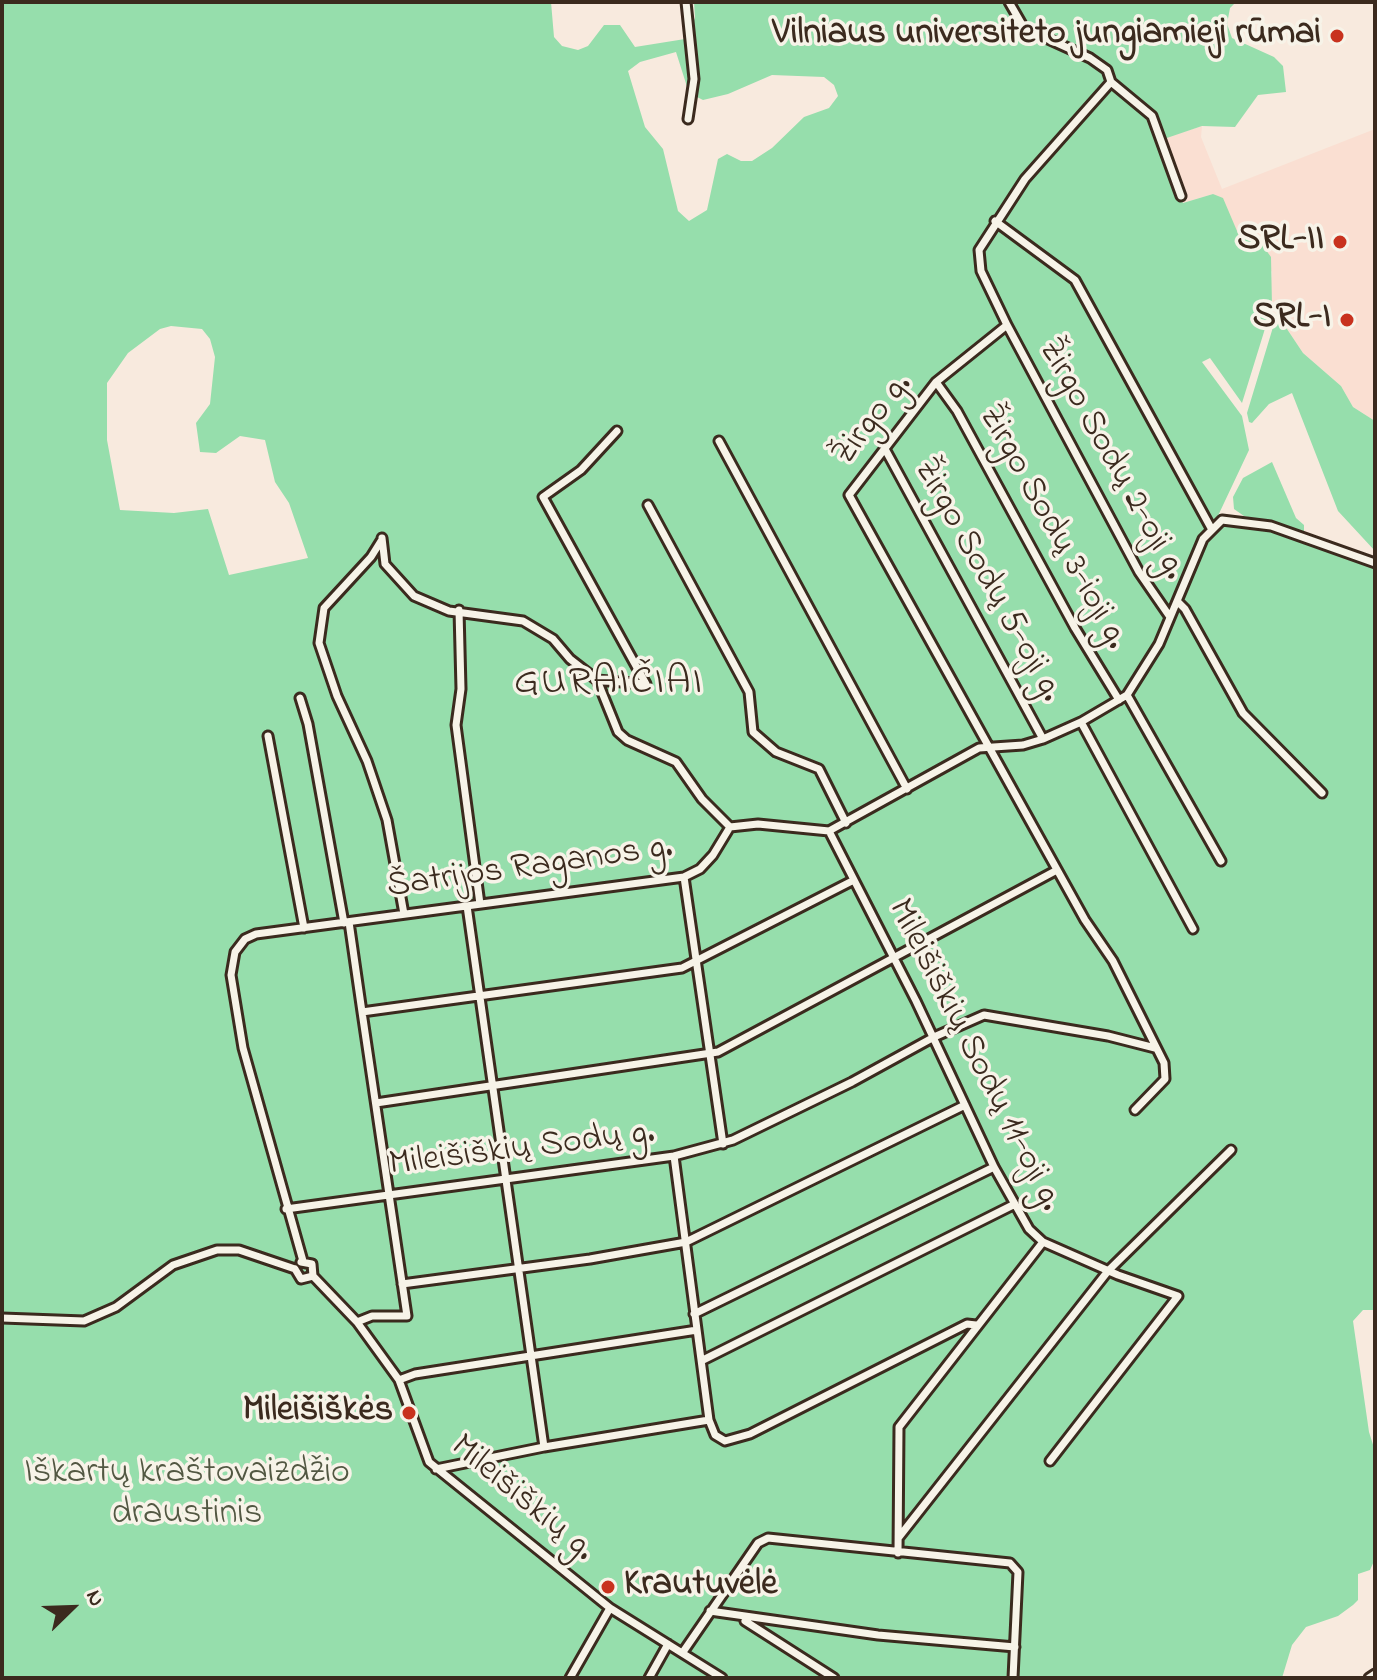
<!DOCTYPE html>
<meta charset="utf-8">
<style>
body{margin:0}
#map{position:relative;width:1377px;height:1680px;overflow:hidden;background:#f8eade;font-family:"Indie Flower",sans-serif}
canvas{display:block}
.frame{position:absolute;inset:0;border:4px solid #3b2a1e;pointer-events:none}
.north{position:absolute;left:32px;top:1568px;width:80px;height:80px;-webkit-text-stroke:6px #f7f3e8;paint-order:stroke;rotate:67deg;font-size:22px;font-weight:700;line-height:32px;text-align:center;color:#3b2a1e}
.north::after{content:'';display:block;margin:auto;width:28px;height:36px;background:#3b2a1e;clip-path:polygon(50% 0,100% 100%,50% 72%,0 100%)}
</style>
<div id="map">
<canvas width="1377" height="1680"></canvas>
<div class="frame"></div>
<div class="north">N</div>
</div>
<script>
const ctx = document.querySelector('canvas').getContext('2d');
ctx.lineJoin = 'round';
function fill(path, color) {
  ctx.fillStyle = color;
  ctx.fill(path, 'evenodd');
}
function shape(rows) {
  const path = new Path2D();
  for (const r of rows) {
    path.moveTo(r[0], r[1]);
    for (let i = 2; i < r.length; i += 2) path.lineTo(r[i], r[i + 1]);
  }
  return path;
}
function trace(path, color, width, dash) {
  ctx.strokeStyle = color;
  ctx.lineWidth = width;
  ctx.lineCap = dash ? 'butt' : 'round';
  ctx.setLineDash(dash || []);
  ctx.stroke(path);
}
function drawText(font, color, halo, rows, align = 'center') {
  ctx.font = font + ' "Indie Flower",sans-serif';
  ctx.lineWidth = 7;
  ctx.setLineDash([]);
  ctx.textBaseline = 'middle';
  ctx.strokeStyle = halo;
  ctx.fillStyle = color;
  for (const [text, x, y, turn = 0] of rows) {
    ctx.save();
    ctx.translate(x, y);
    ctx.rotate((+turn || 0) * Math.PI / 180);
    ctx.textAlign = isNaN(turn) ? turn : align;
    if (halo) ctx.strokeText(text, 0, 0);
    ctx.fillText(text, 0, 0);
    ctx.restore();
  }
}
fill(shape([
 [1202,126,1201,137,1222,189,1375,129,1375,421,1353,407,1341,386,1303,353,1269,302,1272,272,1240,238,1213,194,1183,203,1158,140]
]), '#fadfd2');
fill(shape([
 [2,2,551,2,554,37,562,46,578,50,588,46,604,25,620,25,635,47,685,39,695,18,694,2,1236,2,1230,8,1227,24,1232,38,1274,57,1283,66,1286,92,1258,95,1235,127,1202,126,1158,141,1183,203,1213,194,1223,198,1240,238,1260,242,1271,257,1272,306,1242,403,1210,358,1202,362,1242,416,1249,450,1216,520,1222,525,1231,523,1274,533,1375,567,1375,1310,1363,1310,1353,1321,1369,1432,1375,1451,1375,1559,1370,1570,1358,1574,1358,1600,1353,1605,1338,1616,1306,1627,1292,1645,1282,1678,2,1678],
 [676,52,689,93,703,100,728,94,772,75,824,77,834,85,838,96,829,108,804,117,772,148,752,161,741,161,727,154,718,159,707,210,689,221,678,211,663,149,645,127,628,71,640,62],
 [171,326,202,329,210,339,215,357,210,404,196,423,200,452,216,453,240,436,265,440,275,482,289,503,308,558,229,575,208,509,174,513,120,510,107,440,107,383,128,353,160,329],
 [1277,314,1303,353,1341,386,1353,407,1375,421,1375,551,1338,511,1292,393,1269,404,1252,423,1249,422,1247,413],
 [1272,462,1296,518,1304,525,1304,532,1244,516,1234,509,1233,497,1243,478]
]), '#96deac');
const minor = shape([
 [686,2,694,79,688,119],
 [1009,2,1024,28,1090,58,1107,70,1111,82,1025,179,979,250,981,271,1007,325,936,382,849,495,1085,920,1113,961,1164,1063,1165,1079,1135,1110],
 [1111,82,1152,116,1181,196],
 [995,221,1075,280,1211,528],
 [1007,325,1139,572,1170,617],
 [936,382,957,411,1075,628,1119,700],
 [719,441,907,789],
 [885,449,1043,739],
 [648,505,749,692,753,732,776,752,819,769,846,823],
 [382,538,385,564,414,596,449,611,523,621,553,639,570,659,597,680,618,732,627,740,676,762,702,799,730,827],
 [381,541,371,557,324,608,319,643,337,696,367,761,387,820,404,914],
 [1178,602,1185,609,1243,713,1322,793],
 [459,610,461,689,456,725,480,904],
 [597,680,646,684,543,497,581,470,617,431],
 [1127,695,1221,861],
 [300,698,308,724,344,923],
 [1081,722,1193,929],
 [268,736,304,928],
 [829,831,916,1001,994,1167,1029,1229,1043,1242,1118,1275,1178,1296,1050,1461],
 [684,877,723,1144],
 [349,922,362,1012],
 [376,1103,718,1052,1057,870],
 [674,1156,733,1140,852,1082,934,1037,984,1015,1108,1036,1155,1048],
 [286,1209,674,1156,709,1420,715,1435,725,1441,750,1434,967,1324,976,1325],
 [303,1261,243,1048,231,975,235,952,245,939,256,934,684,877,700,869,713,855,730,827,758,824,829,831,979,748,1023,745,1043,739,1081,722,1127,695,1159,644,1203,539,1222,520,1271,526,1375,563],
 [301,1262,312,1264,313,1276],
 [295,1269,301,1279,313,1276],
 [313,1276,357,1322,399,1380,429,1462,610,1608,722,1678],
 [402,1284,590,1259,686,1242,965,1105],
 [694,1314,994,1167],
 [2,1318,84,1321,116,1307,173,1265,217,1250,239,1250,295,1269],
 [357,1322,372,1316,407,1316,362,1012,682,968,854,880],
 [703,1360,1015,1204],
 [399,1380,415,1374,697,1330],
 [544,1447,709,1420],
 [436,1469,544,1447,467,906],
 [899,1537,1108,1271,1231,1150],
 [898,1553,899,1427,1043,1242],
 [710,1611,878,1635,1015,1647],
 [745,1621,834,1678],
 [683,1652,758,1543,768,1538,1010,1563,1018,1572,1013,1678],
 [570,1678,610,1608],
 [649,1678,668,1644],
 [1369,1678,1375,1674]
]);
trace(minor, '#3b2a1e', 13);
trace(minor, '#f7f3e8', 7);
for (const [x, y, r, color] of [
 [1337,36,8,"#c8321e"],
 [1340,242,8,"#c8321e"],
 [1347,320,8,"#c8321e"],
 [409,1413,8,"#c8321e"],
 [608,1587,8,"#c8321e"]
]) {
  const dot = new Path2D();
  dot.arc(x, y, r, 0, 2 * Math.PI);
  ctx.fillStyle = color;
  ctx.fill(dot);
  trace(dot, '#f7f3e8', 3);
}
drawText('bold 36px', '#3b2a1e', '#f7f3e8', [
 ["Vilniaus universiteto jungiamieji rūmai",1321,36],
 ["SRL-II",1324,242],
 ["SRL-I",1331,320],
 ["Mileišiškės",393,1413],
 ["Krautuvėlė",624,1587,"left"]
], 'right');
drawText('36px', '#3b2a1e', '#f7f3e8', [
 ["Žirgo g.",874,421,-52],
 ["Žirgo Sodų 2-oji g.",1110,460,61],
 ["Žirgo Sodų 3-ioji g.",1051,528,61],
 ["Žirgo Sodų 5-oji g.",986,581,61],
 ["Šatrijos Raganos g.",530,869,-8],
 ["Mileišiškių Sodų 11-oji g.",973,1056,63],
 ["Mileišiškių Sodų g.",522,1151,-7],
 ["Mileišiškių g.",521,1500,40]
]);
drawText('36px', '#525742', '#f7f3e8', [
 ["Iškartų kraštovaizdžio",187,1475],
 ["draustinis",187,1516]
]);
ctx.letterSpacing = '2px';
drawText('40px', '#3b2a1e', '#f7f3e8', [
 ["GURAIČIAI",609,685]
]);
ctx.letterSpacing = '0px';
</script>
